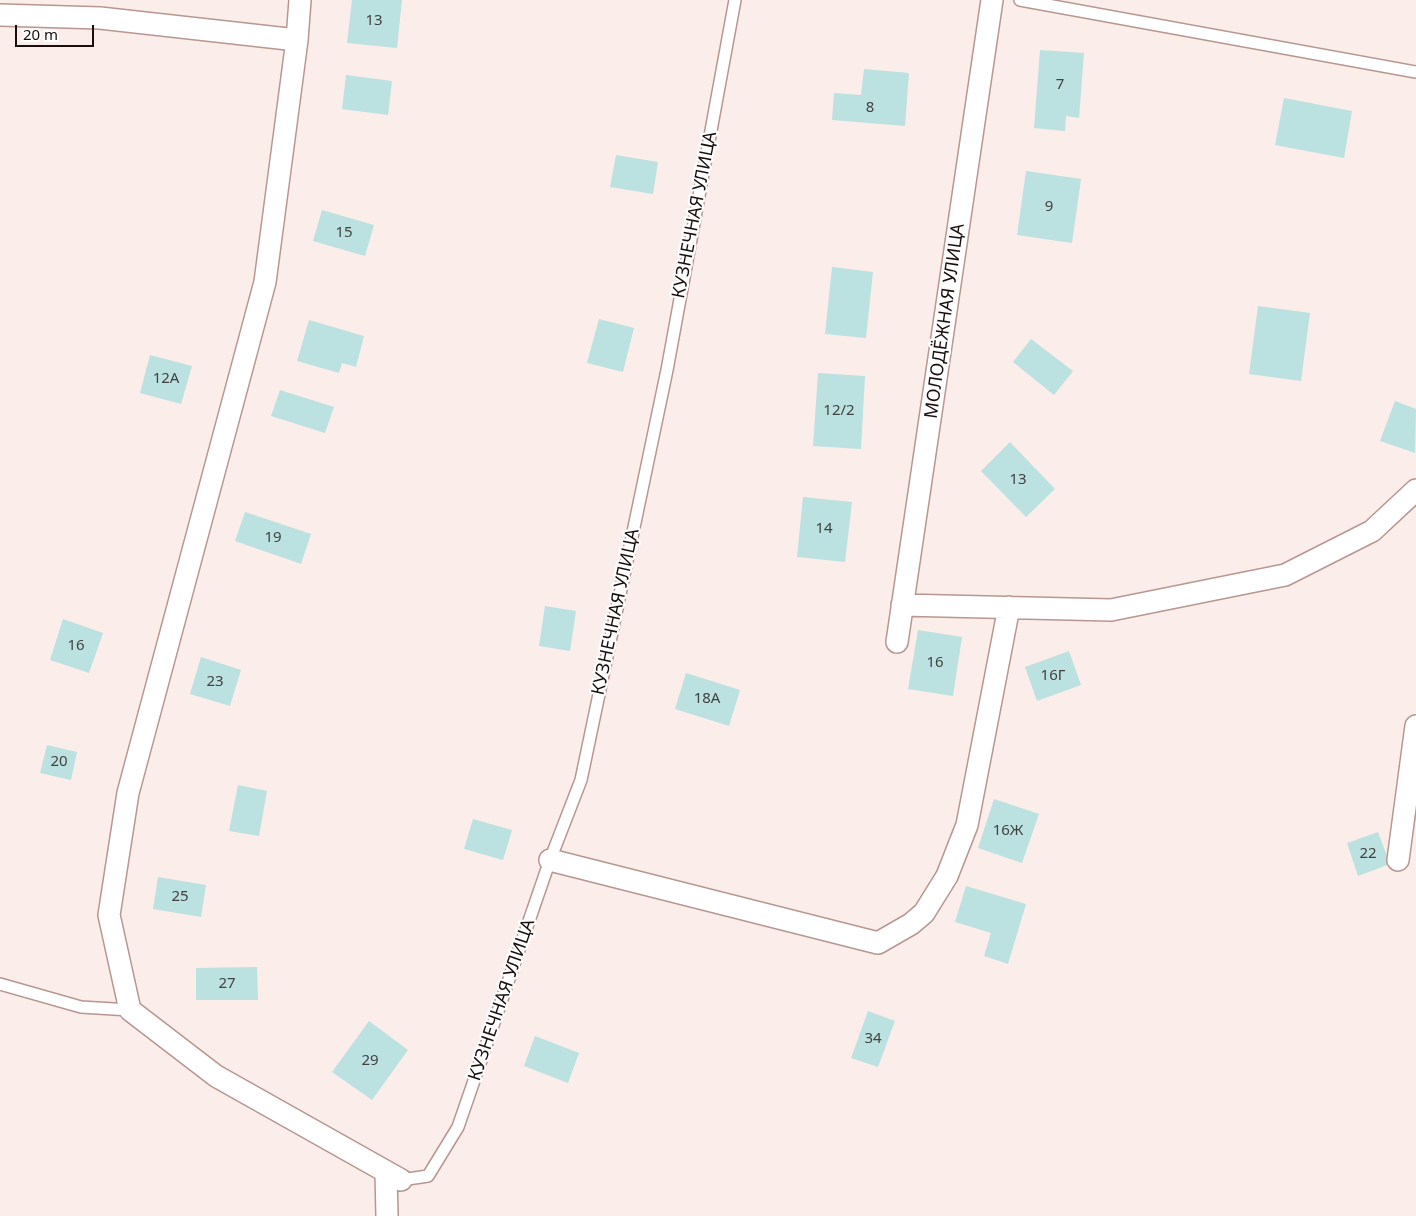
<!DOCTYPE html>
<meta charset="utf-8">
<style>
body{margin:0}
#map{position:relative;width:1416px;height:1216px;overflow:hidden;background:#fbedea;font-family:"Noto Sans",sans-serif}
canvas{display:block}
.scale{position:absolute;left:15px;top:25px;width:79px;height:22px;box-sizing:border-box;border:2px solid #190e0c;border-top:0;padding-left:6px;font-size:15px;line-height:18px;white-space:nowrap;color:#190e0c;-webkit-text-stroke:4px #fefefe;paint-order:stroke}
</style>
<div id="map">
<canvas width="1416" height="1216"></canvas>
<div class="scale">20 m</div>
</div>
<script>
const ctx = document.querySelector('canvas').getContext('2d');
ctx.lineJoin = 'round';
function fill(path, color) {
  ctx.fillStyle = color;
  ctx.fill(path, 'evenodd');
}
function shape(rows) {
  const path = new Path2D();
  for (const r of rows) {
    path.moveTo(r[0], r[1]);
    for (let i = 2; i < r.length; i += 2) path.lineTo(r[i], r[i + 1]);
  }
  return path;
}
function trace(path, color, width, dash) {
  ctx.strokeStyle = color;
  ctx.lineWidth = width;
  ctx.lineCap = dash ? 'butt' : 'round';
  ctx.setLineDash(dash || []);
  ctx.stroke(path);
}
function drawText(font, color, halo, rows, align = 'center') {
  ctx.font = font + ' "Noto Sans",sans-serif';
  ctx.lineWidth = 4.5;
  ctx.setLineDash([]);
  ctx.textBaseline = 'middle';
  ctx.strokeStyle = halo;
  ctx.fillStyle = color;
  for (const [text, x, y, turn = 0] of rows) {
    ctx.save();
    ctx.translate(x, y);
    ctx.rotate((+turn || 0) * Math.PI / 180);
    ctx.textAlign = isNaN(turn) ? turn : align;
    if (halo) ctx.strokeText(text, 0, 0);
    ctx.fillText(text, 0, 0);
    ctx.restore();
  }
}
fill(shape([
 [352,0,402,0,397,48,347,43],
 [1040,50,1084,53,1079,118,1066,116,1065,131,1034,128],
 [864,69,909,73,905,126,832,120,834,93,861,95],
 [346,75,392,81,388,115,342,109],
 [1284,98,1352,111,1344,158,1275,145],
 [616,155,658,162,653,194,610,187],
 [1026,171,1081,179,1072,243,1017,235],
 [322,210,374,225,365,256,313,241],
 [832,267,873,272,866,338,825,334],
 [1258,306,1310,313,1301,381,1249,374],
 [599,319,634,328,623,372,587,363],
 [309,320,364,336,356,367,342,363,339,373,297,361],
 [1031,339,1073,371,1054,395,1013,362],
 [150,355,192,366,181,404,140,393],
 [818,373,865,376,861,449,813,446],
 [280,390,334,407,325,433,271,416],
 [1395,401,1416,409,1415,453,1380,441],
 [1010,442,1055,489,1026,517,981,471],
 [803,497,852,502,845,562,797,557],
 [245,512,311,534,301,564,235,541],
 [545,606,576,611,570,651,539,646],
 [63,619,103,633,89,673,50,660],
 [918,630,962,637,953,696,908,689],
 [1069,651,1081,685,1037,701,1025,667],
 [201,657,241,670,230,706,190,694],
 [686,673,740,690,729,726,675,709],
 [47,745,77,752,71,780,40,773],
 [238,785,267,791,259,836,229,831],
 [994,799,1039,814,1022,863,978,848],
 [473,819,512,830,503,860,464,849],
 [1378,832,1390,864,1358,876,1347,843],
 [158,877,206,885,201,917,153,909],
 [966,886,1026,904,1008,964,984,956,991,933,955,922],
 [257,967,258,1000,196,1000,196,968],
 [868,1011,895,1021,878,1067,851,1058],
 [369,1021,408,1050,372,1100,332,1072],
 [535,1036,579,1053,568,1083,524,1066]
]), '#bbe1e0');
const lane = shape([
 [1020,0,1416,72],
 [0,984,81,1007,130,1010],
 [401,1180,428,1176,458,1127,550,860,581,780,667,370,735,0]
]);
const street = shape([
 [300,0,297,40,265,282,128,793,109,915,130,1010,216,1076,401,1180],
 [0,15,100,18,297,40],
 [902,605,1111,610,1285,575,1372,531,1416,490],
 [897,642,992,0],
 [550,860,878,943,911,924,924,913,947,876,967,825,1009,607],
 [1398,860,1416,726],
 [386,1172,387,1216]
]);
trace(lane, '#b79790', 14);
trace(street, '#b79790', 24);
trace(lane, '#fff', 11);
trace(street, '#fff', 21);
drawText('15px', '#424341', null, [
 ["13",374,21],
 ["7",1060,85],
 ["8",870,108],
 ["9",1049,207],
 ["15",344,233],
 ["12А",166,379],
 ["12/2",839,411],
 ["13",1018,480],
 ["14",824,529],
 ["19",273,538],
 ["16",76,646],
 ["16",935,663],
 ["16Г",1053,676],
 ["23",215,682],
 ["18А",707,699],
 ["20",59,762],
 ["16Ж",1008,831],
 ["22",1368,854],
 ["25",180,897],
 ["27",227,984],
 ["34",873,1039],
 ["29",370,1061]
]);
drawText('18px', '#190e0c', '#fefefe', [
 ["КУЗНЕЧНАЯ УЛИЦА",695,215,-79],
 ["МОЛОДЁЖНАЯ УЛИЦА",945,321,-82],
 ["КУЗНЕЧНАЯ УЛИЦА",616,612,-78],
 ["КУЗНЕЧНАЯ УЛИЦА",502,1000,-71]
]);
</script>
